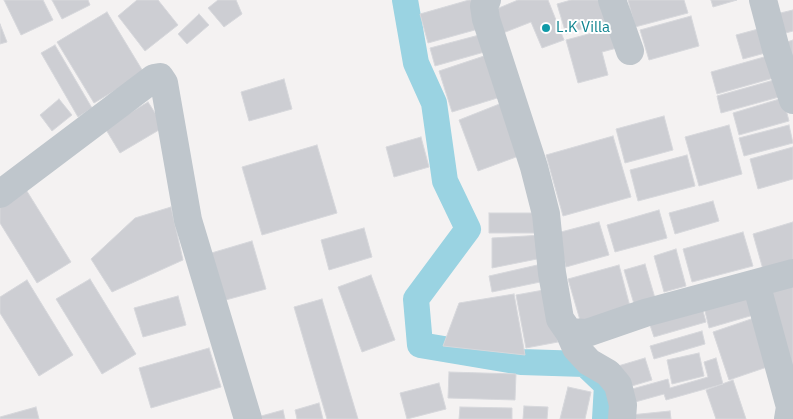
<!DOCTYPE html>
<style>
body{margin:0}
canvas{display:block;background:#f4f2f2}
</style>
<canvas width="793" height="419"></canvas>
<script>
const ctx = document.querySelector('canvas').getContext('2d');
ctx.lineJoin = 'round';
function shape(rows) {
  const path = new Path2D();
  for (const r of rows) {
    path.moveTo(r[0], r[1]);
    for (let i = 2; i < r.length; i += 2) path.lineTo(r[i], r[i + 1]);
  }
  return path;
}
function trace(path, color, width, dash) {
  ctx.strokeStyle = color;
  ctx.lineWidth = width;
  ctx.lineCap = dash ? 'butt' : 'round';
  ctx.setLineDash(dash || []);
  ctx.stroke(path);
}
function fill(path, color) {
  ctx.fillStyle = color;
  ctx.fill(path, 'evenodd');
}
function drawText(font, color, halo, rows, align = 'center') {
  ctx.font = font + ' "IBM Plex Sans",sans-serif';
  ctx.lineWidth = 4;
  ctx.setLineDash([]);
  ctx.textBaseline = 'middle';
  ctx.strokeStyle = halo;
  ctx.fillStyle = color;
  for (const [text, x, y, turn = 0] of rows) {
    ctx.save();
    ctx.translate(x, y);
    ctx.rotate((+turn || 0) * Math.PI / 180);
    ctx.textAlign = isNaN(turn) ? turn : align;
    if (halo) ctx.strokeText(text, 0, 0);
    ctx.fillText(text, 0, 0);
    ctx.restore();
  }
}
trace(shape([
 [405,0,416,63,434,103,445,181,468,229,416,299,420,345,521,362,585,364,607,385,605,419]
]), '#9ad3e2', 26);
const building = shape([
 [4,0,43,0,53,20,21,35,4,0],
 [52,0,88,0,90,5,62,19,52,0],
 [137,0,158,0,178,25,145,51,118,16,137,0],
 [218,0,236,0,242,14,224,27,208,8,218,0],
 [469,0,474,0,482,28,428,43,420,14,469,0],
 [518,0,548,0,564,40,542,48,531,22,503,33,494,10,518,0],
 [571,0,603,0,609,20,566,34,557,4,571,0],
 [628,0,684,0,688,13,635,27,628,0],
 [711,0,737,0,713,7,711,0],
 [793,10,793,31,782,34,776,14,793,10],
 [107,12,144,73,94,103,57,42,107,12],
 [199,14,209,25,187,44,178,34,199,14],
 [691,16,699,46,649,60,640,30,691,16],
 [0,24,7,42,0,44,0,24],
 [611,28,617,48,602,52,608,75,578,83,566,40,611,28],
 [762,28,769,52,743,59,736,35,762,28],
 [483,34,488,51,435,66,430,48,483,34],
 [793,40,793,63,787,42,793,40],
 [55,45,92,108,78,117,41,53,55,45],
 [493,53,507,95,452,112,439,71,493,53],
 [771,55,777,77,717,94,711,72,771,55],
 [284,79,292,109,249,121,241,92,284,79],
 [774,80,779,97,721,113,717,96,774,80],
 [783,98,789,121,739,135,733,113,783,98],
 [59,99,72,115,52,131,40,115,59,99],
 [507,101,527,153,478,171,459,120,507,101],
 [148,102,164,127,120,153,105,128,148,102],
 [664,116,673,150,625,163,616,129,664,116],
 [729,125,742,174,699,186,685,137,729,125],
 [789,125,793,143,744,156,739,138,789,125],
 [613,136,631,197,563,216,546,155,613,136],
 [421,137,429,167,394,177,386,147,421,137],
 [317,145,337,213,262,235,242,167,317,145],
 [793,147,793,179,758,189,750,159,793,147],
 [687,155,695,186,638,201,630,170,687,155],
 [25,188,71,262,37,283,0,223,0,203,25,188],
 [713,201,719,221,675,234,669,213,713,201],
 [171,207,183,260,112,292,91,259,135,218,171,207],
 [659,210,667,238,615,252,607,225,659,210],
 [489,213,542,213,542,233,489,233,489,213],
 [599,222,609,255,566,267,557,233,599,222],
 [793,222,793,265,764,273,753,234,793,222],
 [364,228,372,257,329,270,321,240,364,228],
 [743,232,753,266,692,282,683,249,743,232],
 [543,235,547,257,492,268,492,238,543,235],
 [252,241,266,289,222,301,208,254,252,241],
 [676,249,686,286,664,292,654,256,676,249],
 [546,263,550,280,492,292,489,276,546,263],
 [645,264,655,298,634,304,624,270,645,264],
 [619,265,632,314,582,327,568,279,619,265],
 [371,275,395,340,362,352,338,287,371,275],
 [90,279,136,354,102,374,56,299,90,279],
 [27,280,73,355,39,376,0,313,0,297,27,280],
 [793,283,793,370,763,292,793,283],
 [549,289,558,342,526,348,516,295,549,289],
 [514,294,525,355,443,346,459,303,514,294],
 [751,294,757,314,709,328,704,307,751,294],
 [178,296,186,325,143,337,134,308,178,296],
 [322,299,358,419,327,419,294,307,322,299],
 [700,300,706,322,654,337,647,316,700,300],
 [757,317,773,365,729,380,713,332,757,317],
 [702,331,705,344,654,359,650,346,702,331],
 [209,348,221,387,151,408,139,368,209,348],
 [699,353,704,376,672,384,667,360,699,353],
 [645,358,652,380,625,388,618,366,645,358],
 [716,358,723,384,666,400,664,394,628,404,625,391,668,379,670,388,708,377,704,362,716,358],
 [449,372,516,374,515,400,448,398,449,372],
 [733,380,746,419,716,419,706,390,733,380],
 [439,383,446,409,407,419,400,393,439,383],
 [568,387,591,392,585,419,560,419,568,387],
 [319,403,323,419,297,419,295,410,319,403],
 [524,406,548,407,547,419,523,419,524,406],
 [36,407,39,419,0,419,0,417,36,407],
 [460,407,512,408,512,419,459,419,460,407],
 [283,410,285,419,254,419,254,418,283,410],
 [670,411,671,419,630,419,630,415,670,411]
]);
fill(building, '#cdced3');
trace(building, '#d7d8dc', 1);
trace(shape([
 [487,0,484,6,486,19,534,167,546,214,552,273,560,319,569,332,587,333,645,313,793,273],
 [612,0,630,51],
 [763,0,776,49,793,100],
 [0,194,154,78,160,77,164,83,188,220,248,419],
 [756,283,790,407,788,419],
 [569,332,576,348,589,362,608,373,618,385,623,405,622,419]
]), '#bfc6cc', 28);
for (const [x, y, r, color] of [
 [546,28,5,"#0f9aa8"]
]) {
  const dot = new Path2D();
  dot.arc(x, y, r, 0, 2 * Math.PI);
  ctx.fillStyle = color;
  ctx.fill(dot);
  trace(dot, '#fff', 2);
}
drawText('15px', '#0d838f', '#fff', [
 ["L.K Villa",556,28]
], 'left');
</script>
